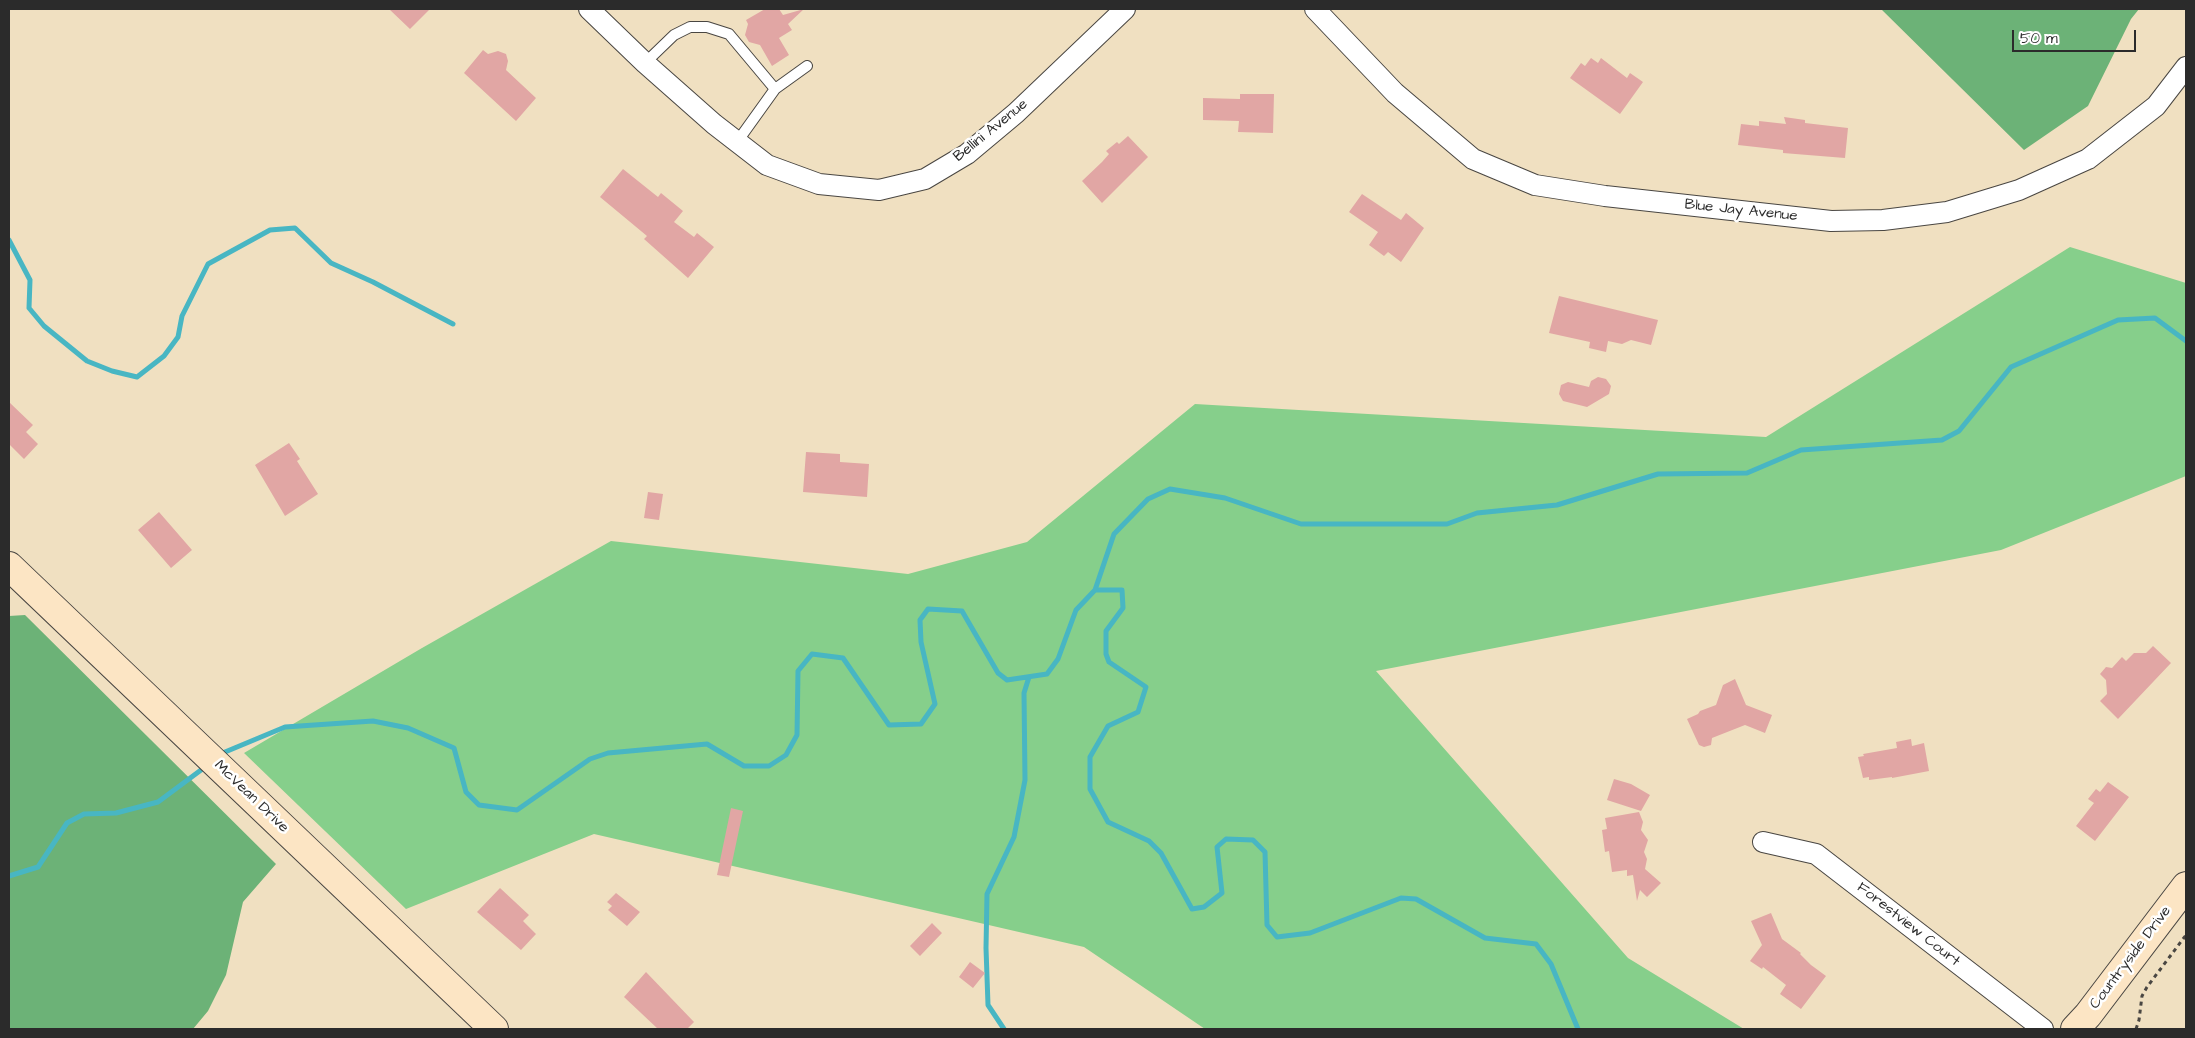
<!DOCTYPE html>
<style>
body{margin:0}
#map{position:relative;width:2195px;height:1038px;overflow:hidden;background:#f0e0c1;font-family:"Architects Daughter",sans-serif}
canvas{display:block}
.frame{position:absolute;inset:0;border:10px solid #2b2b2b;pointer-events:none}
.scale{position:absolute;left:2012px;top:30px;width:124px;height:22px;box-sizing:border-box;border:2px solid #2b2b2b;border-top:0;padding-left:6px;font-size:15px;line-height:18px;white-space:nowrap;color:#2b2b2b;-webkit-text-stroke:4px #fff;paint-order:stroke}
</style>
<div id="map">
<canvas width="2195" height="1038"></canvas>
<div class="frame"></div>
<div class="scale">50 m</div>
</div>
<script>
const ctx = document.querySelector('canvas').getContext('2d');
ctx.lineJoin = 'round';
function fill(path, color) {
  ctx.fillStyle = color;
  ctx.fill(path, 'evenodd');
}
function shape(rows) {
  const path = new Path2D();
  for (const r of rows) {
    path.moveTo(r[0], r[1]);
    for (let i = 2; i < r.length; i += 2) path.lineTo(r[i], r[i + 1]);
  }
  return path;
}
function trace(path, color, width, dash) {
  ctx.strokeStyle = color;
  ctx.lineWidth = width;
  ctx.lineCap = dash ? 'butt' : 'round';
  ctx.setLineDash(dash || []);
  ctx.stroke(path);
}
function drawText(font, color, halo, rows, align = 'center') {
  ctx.font = font + ' "Architects Daughter",sans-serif';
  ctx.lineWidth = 5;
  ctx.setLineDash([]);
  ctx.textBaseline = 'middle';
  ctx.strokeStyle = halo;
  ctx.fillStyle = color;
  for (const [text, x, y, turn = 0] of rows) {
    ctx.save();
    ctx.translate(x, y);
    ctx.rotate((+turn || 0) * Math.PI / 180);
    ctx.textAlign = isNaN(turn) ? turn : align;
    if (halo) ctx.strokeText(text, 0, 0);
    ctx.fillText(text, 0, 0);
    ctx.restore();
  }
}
fill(shape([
 [2070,247,2186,283,2186,476,2001,550,1376,671,1628,958,1744,1029,1205,1029,1084,947,594,834,406,909,244,753,422,648,611,541,908,574,1027,542,1195,404,1766,437]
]), '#86cf8b');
fill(shape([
 [1881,9,2139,9,2131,19,2088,106,2024,150],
 [25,615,276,864,243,902,226,975,208,1011,193,1029,9,1029,9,616]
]), '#6cb277');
trace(shape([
 [9,240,30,280,29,308,44,326,87,361,112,371,137,377,164,356,178,337,182,316,208,264,270,230,295,228,331,263,373,282,453,324],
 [1095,590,1122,590,1123,608,1106,631,1106,654,1109,662,1146,687,1138,712,1108,726,1090,757,1090,789,1108,822,1149,841,1161,853,1192,909,1204,907,1222,893,1217,847,1226,839,1253,840,1265,852,1267,925,1277,937,1310,933,1401,898,1416,899,1485,938,1536,944,1551,964,1578,1029],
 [225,752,285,727,373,721,408,728,454,748,466,792,479,805,517,810,590,759,608,753,707,744,744,766,769,766,786,755,797,735,798,671,812,654,843,658,889,725,921,724,935,704,921,642,920,620,928,609,962,611,998,673,1007,680,1047,674,1058,659,1076,610,1095,590,1114,534,1148,499,1170,489,1225,498,1301,524,1447,524,1477,513,1557,505,1658,474,1747,473,1801,450,1942,440,1959,431,2011,367,2118,320,2155,318,2186,341],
 [9,876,38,867,67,823,84,814,116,813,158,802,201,770],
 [1004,1029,988,1005,986,948,987,894,1014,837,1025,780,1024,693,1029,677]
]), '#48b6c3', 5);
fill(shape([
 [389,9,430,9,410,29],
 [765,9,779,9,783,15,804,9,788,24,792,30,779,38,789,55,772,66,760,45,749,42,745,35,748,24,746,20],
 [483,50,488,54,498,51,506,54,508,61,506,70,536,98,516,121,464,73],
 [1591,58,1598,63,1601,58,1627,78,1630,73,1643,82,1620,114,1570,78,1581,63,1585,66],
 [1240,94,1274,94,1273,133,1238,132,1239,121,1203,120,1203,98,1240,99],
 [1784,117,1805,120,1805,123,1848,128,1845,158,1783,153,1783,150,1738,145,1741,124,1759,126,1759,121,1786,124],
 [1128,136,1148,157,1102,203,1082,181,1102,162,1109,154,1106,151,1117,142,1119,144],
 [623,169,658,197,661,193,683,211,674,222,694,237,697,233,714,247,688,278,644,239,647,236,600,197],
 [1362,194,1401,220,1406,213,1424,228,1401,262,1388,252,1384,256,1369,245,1378,232,1349,212],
 [1559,296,1658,320,1651,345,1631,340,1622,344,1608,341,1606,352,1589,348,1590,342,1549,333],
 [1598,377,1606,379,1611,386,1609,394,1587,407,1563,401,1559,394,1561,385,1568,382,1589,387,1591,381],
 [9,402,33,425,26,432,38,444,24,459,9,444],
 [289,443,300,459,297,461,318,494,285,516,255,465],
 [806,452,840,454,840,462,869,464,867,497,803,492],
 [648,492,663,494,659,520,644,518],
 [159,512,192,550,171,568,138,530],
 [2153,646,2171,663,2118,719,2100,701,2107,694,2106,680,2100,674,2106,667,2112,668,2122,657,2126,661,2134,653,2146,653],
 [1735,679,1746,705,1772,715,1765,733,1745,725,1712,738,1711,745,1704,747,1699,745,1687,719,1698,714,1700,711,1716,705,1723,685],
 [1911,739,1912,746,1924,743,1929,771,1892,778,1892,777,1869,780,1869,777,1863,778,1858,757,1864,756,1863,754,1897,748,1896,742],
 [1614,779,1631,784,1650,795,1641,811,1607,800],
 [2108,782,2129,797,2095,841,2076,826,2094,803,2088,799,2096,789,2100,792],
 [731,808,743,811,729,877,717,875],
 [1639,812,1643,822,1641,830,1648,840,1644,852,1647,859,1645,869,1661,883,1647,897,1640,890,1637,901,1633,875,1627,876,1627,870,1612,872,1609,851,1605,852,1602,830,1607,829,1605,818],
 [500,888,529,915,523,921,536,934,521,950,477,912],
 [616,893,640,912,627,926,608,910,612,906,607,902],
 [1771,913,1782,939,1801,953,1800,954,1811,965,1826,976,1801,1009,1780,994,1786,985,1763,967,1762,969,1750,961,1762,945,1751,921],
 [932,923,942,933,920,956,910,946],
 [970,962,985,973,973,988,959,977],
 [646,972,694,1022,687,1029,658,1029,624,997]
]), '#e1a6a4');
const lane = shape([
 [645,63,674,35,690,27,707,27,729,34,775,89],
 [737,142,775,89,807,66]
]);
const street = shape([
 [589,9,645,63,714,124,767,165,819,184,879,190,925,179,967,154,1016,113,1125,9],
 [1315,9,1395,93,1473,159,1535,185,1605,196,1831,221,1883,220,1947,212,2019,190,2088,159,2156,106,2186,67],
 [1763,842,1816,854,2043,1029]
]);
const secondary = shape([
 [9,566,494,1029],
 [2075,1029,2088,1015,2186,886]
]);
trace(lane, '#494642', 12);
trace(street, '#494642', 22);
trace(secondary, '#494642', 30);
trace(shape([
 [2136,1029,2139,1020,2142,996,2147,987,2186,935]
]), '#494642', 3, [4, 4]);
trace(lane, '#fff', 10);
trace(street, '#fff', 20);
trace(secondary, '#fce5c4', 28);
drawText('15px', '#2b2b2b', '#fff', [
 ["Bellini Avenue",991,131,-39],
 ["Blue Jay Avenue",1741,211,6],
 ["McVean Drive",251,797,44],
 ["Forestview Court",1908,925,38],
 ["Countryside Drive",2131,958,-53]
]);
</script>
